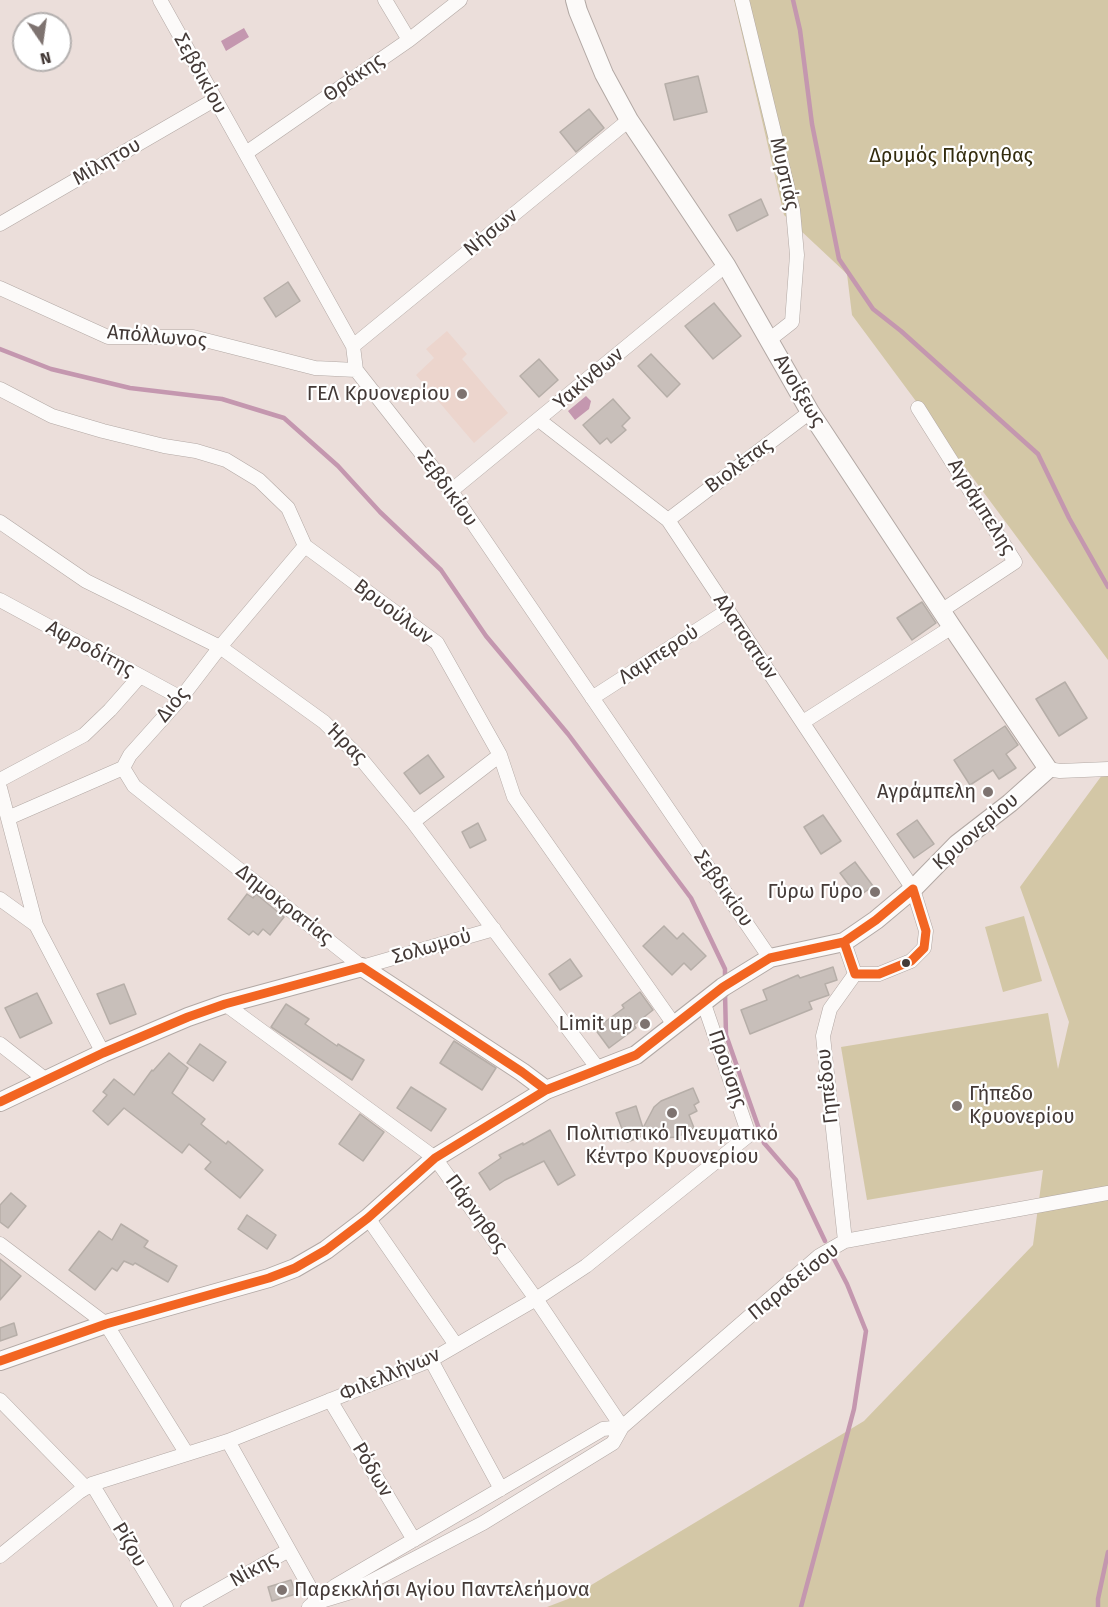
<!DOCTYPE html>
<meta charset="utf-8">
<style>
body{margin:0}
#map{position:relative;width:1108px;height:1607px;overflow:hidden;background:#ebdeda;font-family:"Fira Sans",sans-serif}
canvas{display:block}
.north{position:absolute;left:12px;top:12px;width:60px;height:60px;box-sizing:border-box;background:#fff;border:2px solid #b4b0af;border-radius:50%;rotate:167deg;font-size:16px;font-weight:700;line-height:24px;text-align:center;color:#443a37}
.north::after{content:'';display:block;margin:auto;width:21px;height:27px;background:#7e7370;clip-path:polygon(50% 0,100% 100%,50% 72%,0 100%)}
</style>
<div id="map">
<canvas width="1108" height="1607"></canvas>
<div class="north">N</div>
</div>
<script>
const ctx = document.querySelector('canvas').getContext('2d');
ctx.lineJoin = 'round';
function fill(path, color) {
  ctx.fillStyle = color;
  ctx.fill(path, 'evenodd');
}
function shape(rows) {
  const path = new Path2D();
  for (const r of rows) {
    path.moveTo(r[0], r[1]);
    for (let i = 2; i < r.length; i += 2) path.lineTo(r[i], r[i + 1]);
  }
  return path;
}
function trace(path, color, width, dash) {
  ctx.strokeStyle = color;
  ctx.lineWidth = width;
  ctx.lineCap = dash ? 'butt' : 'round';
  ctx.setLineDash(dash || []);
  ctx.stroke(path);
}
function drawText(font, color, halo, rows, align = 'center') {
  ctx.font = font + ' "Fira Sans",sans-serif';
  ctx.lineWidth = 4.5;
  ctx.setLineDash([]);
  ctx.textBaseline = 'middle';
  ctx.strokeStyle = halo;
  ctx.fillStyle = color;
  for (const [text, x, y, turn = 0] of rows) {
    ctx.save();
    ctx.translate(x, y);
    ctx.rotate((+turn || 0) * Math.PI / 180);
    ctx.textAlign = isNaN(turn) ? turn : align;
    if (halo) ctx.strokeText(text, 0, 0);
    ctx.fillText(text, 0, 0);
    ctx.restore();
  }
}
fill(shape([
 [447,331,467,354,462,359,508,413,474,443,416,375,434,358,426,349]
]), '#ecd5cd');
fill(shape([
 [734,0,1108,0,1108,660,852,315,847,274,784,215],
 [1108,767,1108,1607,547,1607,568,1599,864,1421,1033,1245,1043,1170,867,1200,841,1047,1048,1013,1058,1069,1069,1022,1020,887],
 [1024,916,1042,981,1003,992,985,927]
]), '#d3c7a6');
fill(shape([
 [244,28,249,37,226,51,221,41],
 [586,396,591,401,589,409,575,420,568,411]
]), '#c497af');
trace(shape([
 [793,0,800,30,812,124,839,259,873,309,901,331,1038,454,1069,518,1108,587],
 [0,349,51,369,130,388,222,399,284,418,338,466,380,512,441,570,486,636,568,734,691,898,725,969,725,979],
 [725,993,726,1035,764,1143,796,1180,825,1241],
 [801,1607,854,1409,866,1331,847,1284,833,1257],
 [1098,1607,1098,1599,1108,1552]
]), '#c497af', 4.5);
const building = shape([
 [698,76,707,112,674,120,665,84,698,76],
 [589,109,604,128,576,152,560,132,589,109],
 [761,199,768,215,737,231,729,215,761,199],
 [288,282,300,301,276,317,264,298,288,282],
 [714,303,741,336,713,359,685,326,714,303],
 [651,354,680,384,667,397,638,366,651,354],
 [539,359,558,380,539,397,520,376,539,359],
 [613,399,630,418,622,426,626,430,611,443,607,438,600,444,583,425,613,399],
 [922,602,936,623,912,640,897,618,922,602],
 [1065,682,1087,718,1059,736,1036,699,1065,682],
 [1005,726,1018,745,1006,754,1016,768,999,779,993,770,970,785,954,760,1005,726],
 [428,755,444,777,420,794,404,773,428,755],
 [823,815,841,841,821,854,804,827,823,815],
 [917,820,934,844,914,858,897,834,917,820],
 [478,823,486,840,470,848,462,832,478,823],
 [855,862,873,886,858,897,840,873,855,862],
 [247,894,253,898,256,894,284,917,270,935,263,929,258,935,253,931,249,935,228,919,247,894],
 [664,926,677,939,683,933,706,956,691,970,684,963,672,975,643,946,664,926],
 [570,959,582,976,560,990,549,974,570,959],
 [833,967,837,980,825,984,829,995,809,1002,812,1009,750,1034,741,1010,767,1000,763,990,798,975,800,978,833,967],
 [124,984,136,1014,110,1024,97,994,124,984],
 [640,992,653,1010,634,1025,636,1028,609,1048,595,1029,624,1008,622,1005,640,992],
 [37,993,52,1023,20,1038,5,1008,37,993],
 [286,1004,309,1019,305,1024,337,1046,338,1044,364,1060,352,1080,271,1027,286,1004],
 [454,1041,496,1068,482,1090,440,1063,454,1041],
 [200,1044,226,1062,213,1081,187,1063,200,1044],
 [169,1053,188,1068,172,1093,205,1119,201,1124,226,1144,228,1141,263,1170,240,1198,205,1169,211,1162,189,1144,182,1153,124,1108,108,1125,93,1111,107,1095,103,1092,114,1079,134,1095,152,1070,153,1071,169,1053],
 [411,1087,446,1109,431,1131,397,1108,411,1087],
 [693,1088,699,1102,694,1105,697,1111,689,1115,694,1128,677,1137,665,1138,655,1132,627,1142,616,1113,636,1106,643,1128,654,1107,661,1101,693,1088],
 [360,1114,384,1132,363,1161,339,1144,360,1114],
 [550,1130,575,1175,558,1185,544,1161,505,1180,490,1190,479,1173,501,1158,499,1155,523,1143,523,1145,550,1130],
 [11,1193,26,1206,8,1228,0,1222,0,1205,11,1193],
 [247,1215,276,1235,267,1249,238,1229,247,1215],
 [121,1224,148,1241,144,1247,177,1266,168,1282,135,1263,133,1265,124,1261,117,1271,112,1268,95,1290,69,1270,99,1231,112,1240,121,1224],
 [0,1259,21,1276,0,1300,0,1259],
 [14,1323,17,1335,0,1341,0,1328,14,1323],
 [291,1580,296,1594,272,1601,268,1587,291,1580]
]);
fill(building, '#c8bfba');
trace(building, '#b6aea8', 1.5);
const street = shape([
 [160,0,353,346,356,370,451,491,770,958],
 [385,0,409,40],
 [742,0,793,210,797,255,792,322,769,340],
 [246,153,409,40,460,0],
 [0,224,214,100],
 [0,288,108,337,193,337,315,368,356,370],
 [353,346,629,120],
 [0,389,52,416,103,431,164,446,196,451,226,460,259,480,288,508,305,546,437,643,500,755,514,797,675,1026],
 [918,408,1015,562,941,611],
 [539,420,668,520,913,889,926,931,924,948,911,961,879,974,855,974],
 [451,491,726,265],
 [668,520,810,412],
 [0,522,86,581,220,647,324,722,362,760,413,822,599,1070],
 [0,600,181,698],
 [592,698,727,611],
 [803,722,952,627],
 [123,768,134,786,362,967,494,929],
 [1048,769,1060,771,1108,769],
 [0,780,84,735,110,710,140,676],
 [0,788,36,925,103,1053],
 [8,818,123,768,130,755,181,698,220,647,305,546],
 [413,822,500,755],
 [0,899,36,925],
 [844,942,855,974],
 [225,1004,435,1158,536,1299,622,1427],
 [0,1044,46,1080],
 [368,1218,456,1345],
 [845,1241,823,1036,830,1009,855,974],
 [0,1244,106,1324,187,1454],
 [431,1360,501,1489],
 [0,1400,86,1488],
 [330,1400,414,1540],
 [228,1441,318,1602],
 [92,1484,166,1607],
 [0,1556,79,1492,92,1484,228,1441,431,1360,536,1299,586,1266,749,1135,704,1004],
 [318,1602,351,1592,483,1523,613,1443,622,1427,819,1256,845,1241,1108,1193],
 [188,1607,289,1550],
 [309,1607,335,1586,603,1429,622,1427]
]);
const secondary = shape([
 [0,1102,103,1053,188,1017,225,1004,362,967,522,1072,546,1090],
 [0,1361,106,1324,269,1278,295,1268,326,1250,368,1218,435,1158,546,1090,636,1055,723,987,770,958,844,942,876,920,913,889,957,844,1010,803,1048,769,952,627,810,412,726,265,629,120,604,74,578,11,575,0]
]);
trace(street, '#b2a8a4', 15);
trace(secondary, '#b2a8a4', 20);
trace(street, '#fcfaf9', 14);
trace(secondary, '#fcfaf9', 18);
trace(shape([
 [913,889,926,931,924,948,911,961,879,974,855,974,844,942,876,920,913,889],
 [0,1102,103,1053,188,1017,225,1004,362,967,522,1072,546,1090],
 [0,1361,106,1324,269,1278,295,1268,326,1250,368,1218,435,1158,546,1090,636,1055,723,987,770,958,844,942]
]), '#f26522', 9);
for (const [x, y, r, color] of [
 [462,394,6,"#7e7370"],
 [988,792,6,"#7e7370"],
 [875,892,6,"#7e7370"],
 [906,963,5,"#443a37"],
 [645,1024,6,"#7e7370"],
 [957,1106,6,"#7e7370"],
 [672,1113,6,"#7e7370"],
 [282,1590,6,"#7e7370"]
]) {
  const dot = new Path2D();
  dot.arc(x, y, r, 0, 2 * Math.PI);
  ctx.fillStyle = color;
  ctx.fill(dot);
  trace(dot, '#fff', 2);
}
drawText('20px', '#443a37', '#fff', [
 ["Σεβδικίου",200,74,61],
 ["Θράκης",354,78,-35],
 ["Μίλητου",107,162,-30],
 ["Μυρτιάς",784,174,77],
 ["Νήσων",491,233,-39],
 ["Απόλλωνος",157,337,5],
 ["Υακίνθων",589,379,-40],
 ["Ανοίξεως",799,391,59],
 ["Βιολέτας",739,466,-37],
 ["Σεβδικίου",447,489,54],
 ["Αγράμπελης",981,507,58],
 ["Βρυούλων",393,612,37],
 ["Αλατσατών",745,637,56],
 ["Αφροδίτης",90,649,28],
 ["Λαμπερού",659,655,-33],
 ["Διός",173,705,-50],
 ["Ήρας",346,744,45],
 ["Κρυονερίου",976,832,-41],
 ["Σεβδικίου",723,889,55],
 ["Δημοκρατίας",284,905,38],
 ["Σολωμού",432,947,-16],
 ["Προύσης",727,1069,71],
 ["Γηπέδου",828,1086,-96],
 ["Πάρνηθος",476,1214,54],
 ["Παραδείσου",794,1282,-39],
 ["Φιλελλήνων",390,1375,-23],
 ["Ρόδων",372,1470,59],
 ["Ρίζου",129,1545,59],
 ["Νίκης",254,1570,-29]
]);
drawText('20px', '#332c0e', '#fff', [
 ["Δρυμός Πάρνηθας",951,156]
]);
drawText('20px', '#443a37', '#fff', [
 ["ΓΕΛ Κρυονερίου",450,394],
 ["Αγράμπελη",976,792],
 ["Γύρω Γύρο",863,892],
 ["Limit up",633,1024],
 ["Γήπεδο",969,1094,"left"],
 ["Κρυονερίου",969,1117,"left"],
 ["Πολιτιστικό Πνευματικό",672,1134,"center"],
 ["Κέντρο Κρυονερίου",672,1157,"center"],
 ["Παρεκκλήσι Αγίου Παντελεήμονα",294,1590,"left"]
], 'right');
</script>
